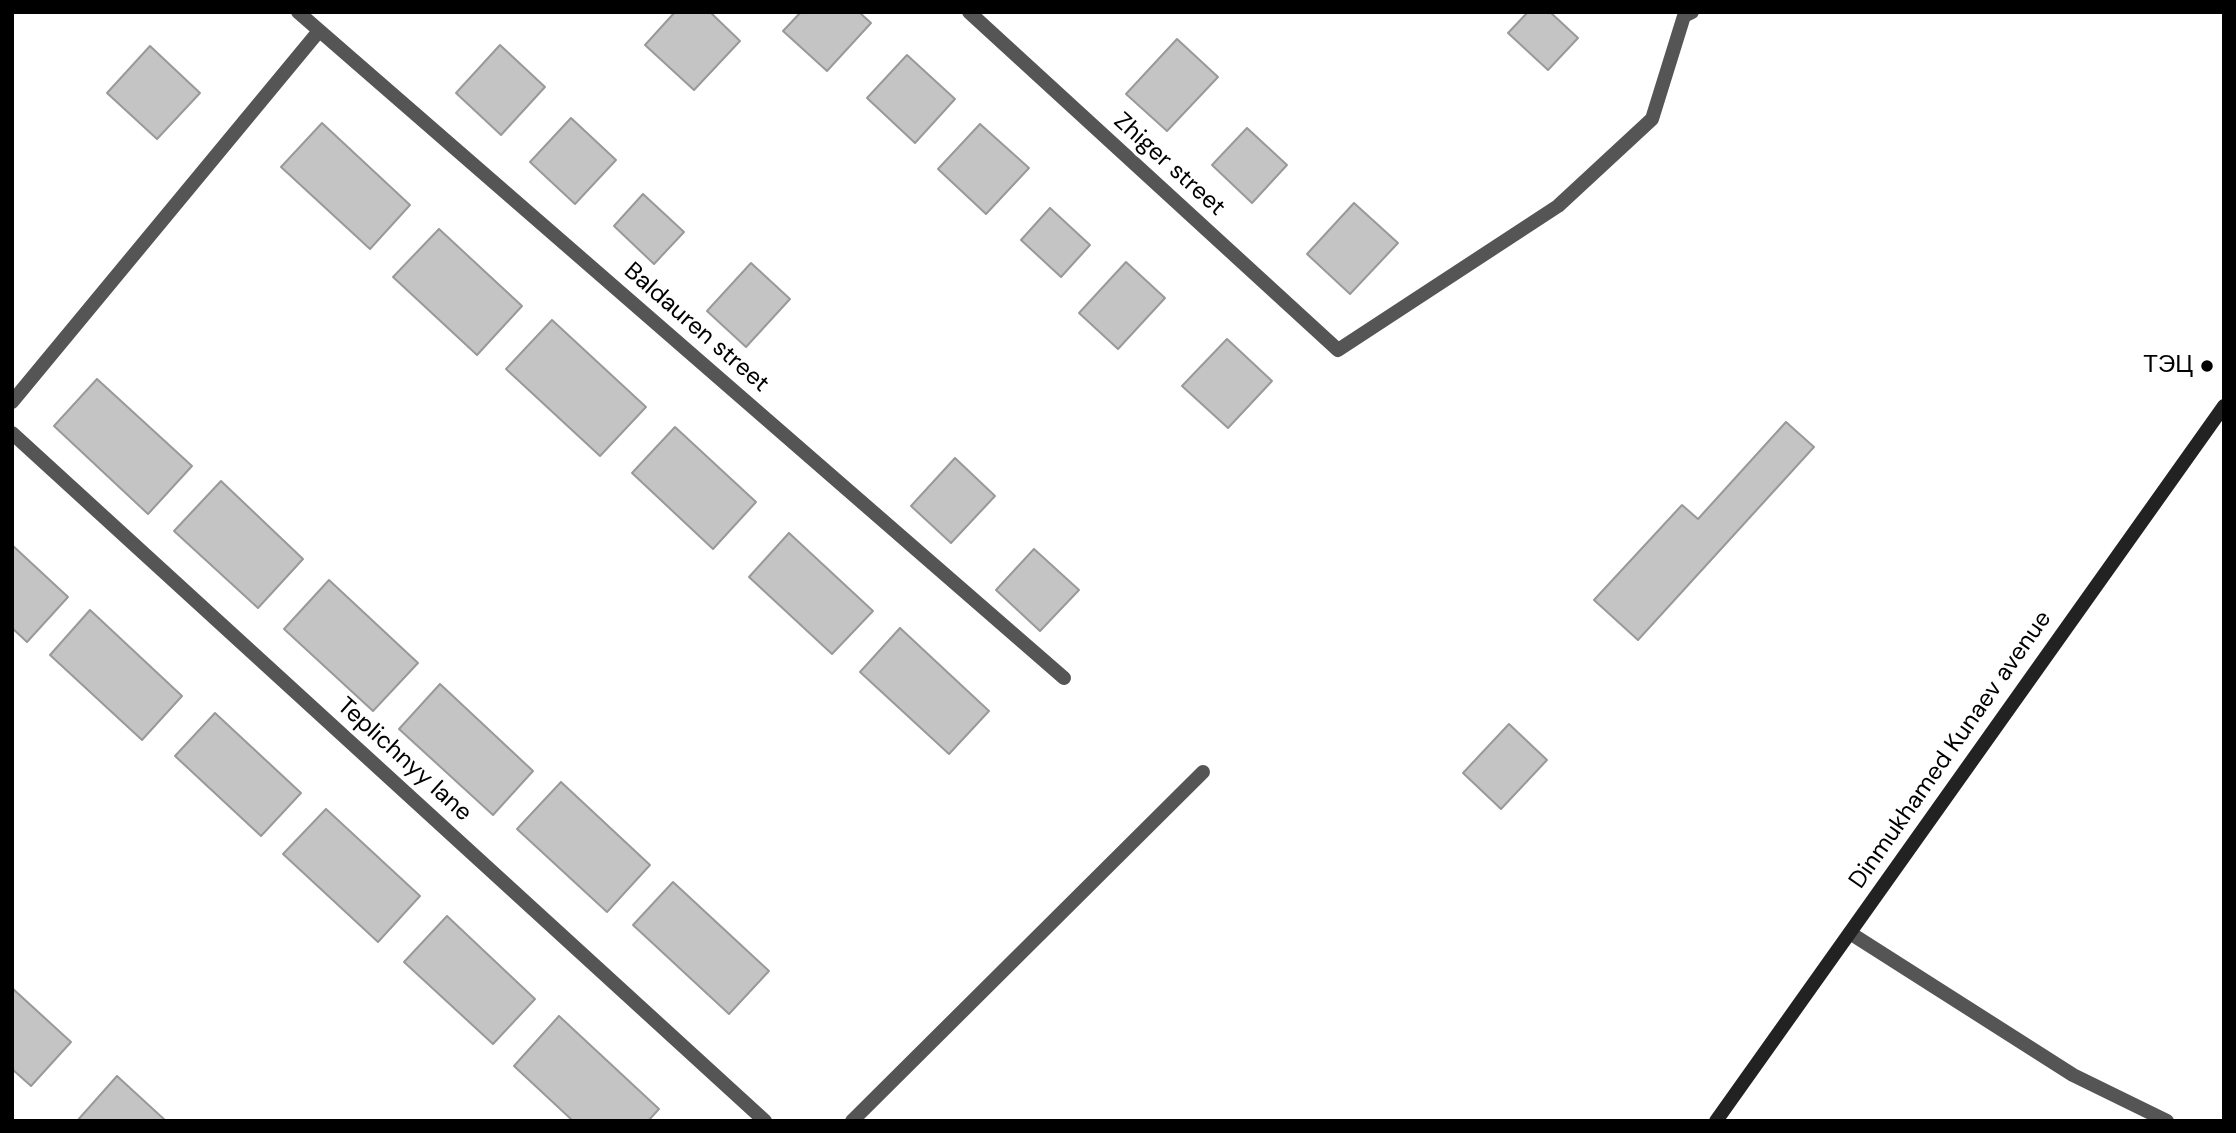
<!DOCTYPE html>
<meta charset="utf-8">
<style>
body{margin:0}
#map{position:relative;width:2236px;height:1133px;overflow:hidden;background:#fff;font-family:"DM Sans",sans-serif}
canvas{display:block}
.frame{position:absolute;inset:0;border:14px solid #000;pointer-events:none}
</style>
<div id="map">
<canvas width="2236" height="1133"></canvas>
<div class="frame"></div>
</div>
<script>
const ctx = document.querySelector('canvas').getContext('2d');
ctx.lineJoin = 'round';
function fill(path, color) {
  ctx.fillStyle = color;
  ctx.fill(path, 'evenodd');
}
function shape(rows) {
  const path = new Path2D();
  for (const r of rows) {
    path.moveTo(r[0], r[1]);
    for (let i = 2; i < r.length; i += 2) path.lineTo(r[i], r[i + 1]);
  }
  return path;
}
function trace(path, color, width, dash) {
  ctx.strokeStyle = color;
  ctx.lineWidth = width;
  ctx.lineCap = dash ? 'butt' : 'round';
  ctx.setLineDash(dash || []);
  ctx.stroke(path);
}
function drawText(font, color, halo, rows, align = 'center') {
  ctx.font = font + ' "DM Sans",sans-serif';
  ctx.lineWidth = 7;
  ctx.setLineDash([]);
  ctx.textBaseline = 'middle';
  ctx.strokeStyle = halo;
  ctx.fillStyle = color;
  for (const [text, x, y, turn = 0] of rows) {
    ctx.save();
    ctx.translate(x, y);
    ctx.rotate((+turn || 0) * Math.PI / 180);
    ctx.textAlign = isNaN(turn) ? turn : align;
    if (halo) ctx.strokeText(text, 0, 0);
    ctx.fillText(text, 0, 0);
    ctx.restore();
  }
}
const building = shape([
 [675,12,710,12,740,41,694,90,645,45,675,12],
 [801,12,859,12,871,23,827,71,783,31,801,12],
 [1528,12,1550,12,1578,38,1548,70,1508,33,1528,12],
 [1177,39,1218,77,1167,131,1126,94,1177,39],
 [500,45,545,87,501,135,456,93,500,45],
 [150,46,200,93,157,139,107,93,150,46],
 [907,55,955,99,915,143,867,98,907,55],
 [571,118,616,160,575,204,530,162,571,118],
 [322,123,410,205,370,249,281,167,322,123],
 [980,124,1029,168,986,214,938,169,980,124],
 [1247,128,1287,165,1252,203,1212,165,1247,128],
 [643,194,684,232,654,264,614,226,643,194],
 [1354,203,1398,243,1350,294,1307,254,1354,203],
 [1050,208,1090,245,1061,277,1021,240,1050,208],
 [439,229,522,306,477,355,393,277,439,229],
 [1126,262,1165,298,1118,349,1079,313,1126,262],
 [751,263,790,299,746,347,707,311,751,263],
 [552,320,646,407,600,456,506,369,552,320],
 [1227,339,1272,381,1228,428,1182,386,1227,339],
 [97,379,192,466,148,514,54,426,97,379],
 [1786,422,1814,447,1638,640,1594,600,1682,505,1698,519,1786,422],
 [675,427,756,502,713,549,632,473,675,427],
 [955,458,995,496,951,543,911,506,955,458],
 [221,481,303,559,258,608,174,531,221,481],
 [789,533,873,611,832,654,749,577,789,533],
 [12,545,68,597,27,642,12,628,12,545],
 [1034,549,1079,590,1040,631,996,590,1034,549],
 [329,580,418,663,373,711,284,629,329,580],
 [90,610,182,696,142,740,50,655,90,610],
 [900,628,989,711,949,754,860,672,900,628],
 [440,684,533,771,493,815,399,729,440,684],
 [215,713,301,793,261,836,175,756,215,713],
 [1509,724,1547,760,1501,809,1463,773,1509,724],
 [561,782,650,865,607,912,517,829,561,782],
 [326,809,420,896,378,942,283,854,326,809],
 [673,882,769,971,729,1014,633,925,673,882],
 [447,916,535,999,493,1044,404,962,447,916],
 [12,988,71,1042,31,1086,12,1069,12,988],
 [559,1016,659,1109,648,1121,573,1121,514,1066,559,1016],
 [117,1076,166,1121,77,1121,117,1076]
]);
fill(building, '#c4c4c4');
trace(building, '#999', 2);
trace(shape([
 [1850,933,2073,1075,2167,1121]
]), '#555', 14);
trace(shape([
 [298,12,1064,678],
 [969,12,1338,350,1558,206,1652,119,1684,16,1692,12],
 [12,402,319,31],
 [12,433,765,1121],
 [852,1121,1203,772]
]), '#555', 14);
trace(shape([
 [1716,1121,2224,406]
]), '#222', 14);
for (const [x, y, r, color] of [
 [2207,366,7,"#000"]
]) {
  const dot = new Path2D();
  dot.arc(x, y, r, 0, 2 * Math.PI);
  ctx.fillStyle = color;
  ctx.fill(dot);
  trace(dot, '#fff', 2.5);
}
drawText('24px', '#000', '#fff', [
 ["Zhiger street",1169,165,42],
 ["Baldauren street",696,328,41],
 ["Dinmukhamed Kunaev avenue",1951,750,-55],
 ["Teplichnyy lane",404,760,42]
]);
drawText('24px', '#000', '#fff', [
 ["ТЭЦ",2193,366]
], 'right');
</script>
